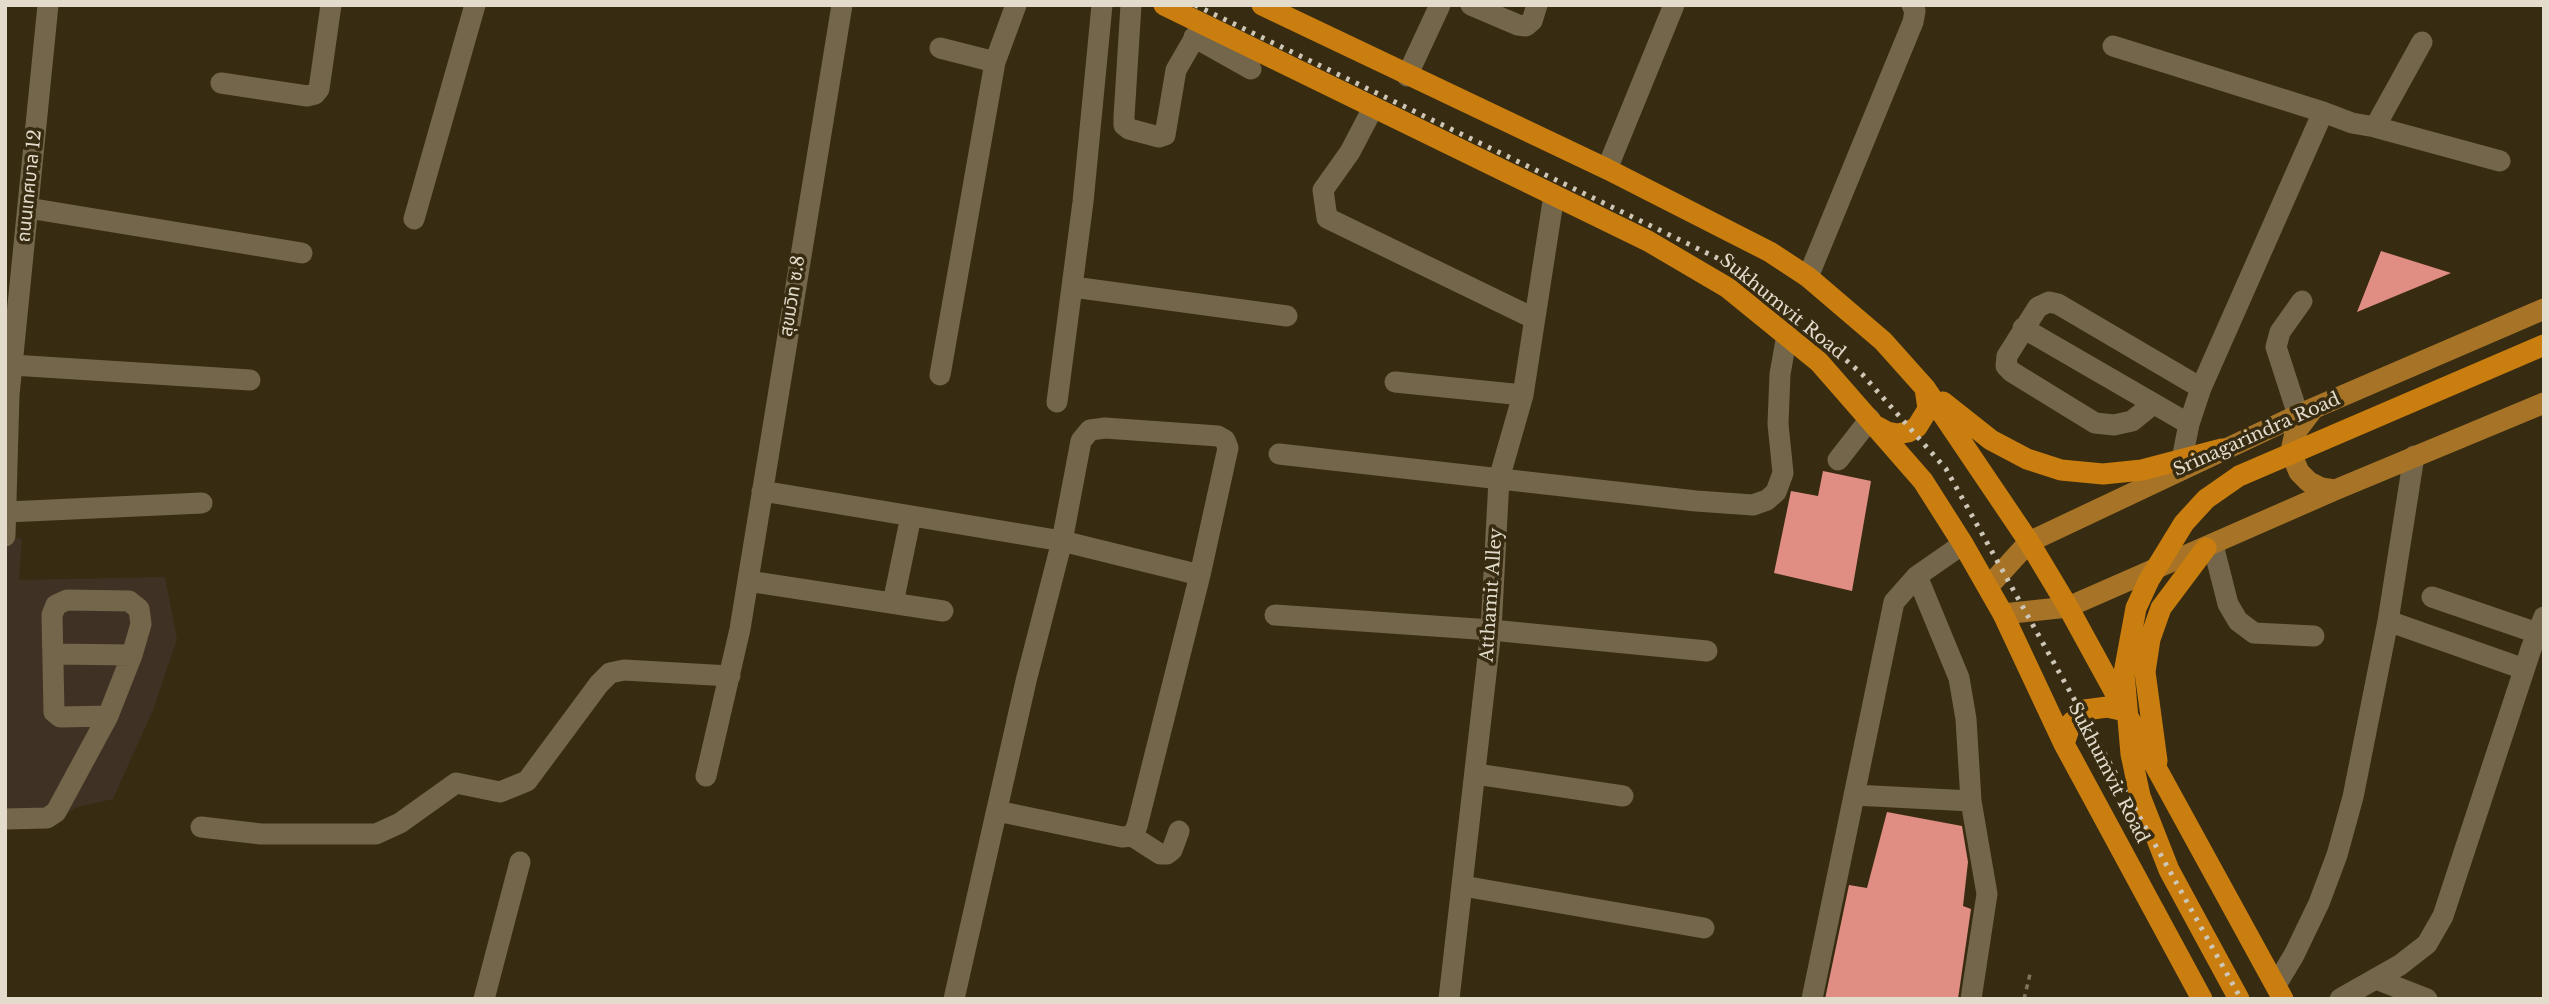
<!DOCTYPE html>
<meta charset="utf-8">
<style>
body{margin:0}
#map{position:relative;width:2549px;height:1004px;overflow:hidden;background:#372c11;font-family:"Libre Baskerville",serif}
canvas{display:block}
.frame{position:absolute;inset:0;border:7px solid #e3dccd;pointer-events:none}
</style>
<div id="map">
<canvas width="2549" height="1004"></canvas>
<div class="frame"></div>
</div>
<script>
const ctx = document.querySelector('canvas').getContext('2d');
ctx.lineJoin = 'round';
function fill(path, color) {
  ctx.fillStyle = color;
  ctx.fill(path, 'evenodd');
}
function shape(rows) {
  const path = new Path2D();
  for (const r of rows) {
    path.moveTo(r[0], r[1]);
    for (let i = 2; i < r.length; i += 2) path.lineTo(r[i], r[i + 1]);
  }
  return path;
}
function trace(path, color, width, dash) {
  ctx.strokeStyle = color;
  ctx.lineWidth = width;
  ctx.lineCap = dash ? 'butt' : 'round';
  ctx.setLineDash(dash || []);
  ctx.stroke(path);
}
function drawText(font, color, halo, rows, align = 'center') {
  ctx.font = font + ' "Libre Baskerville","Noto Sans Thai",serif';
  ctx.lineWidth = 7;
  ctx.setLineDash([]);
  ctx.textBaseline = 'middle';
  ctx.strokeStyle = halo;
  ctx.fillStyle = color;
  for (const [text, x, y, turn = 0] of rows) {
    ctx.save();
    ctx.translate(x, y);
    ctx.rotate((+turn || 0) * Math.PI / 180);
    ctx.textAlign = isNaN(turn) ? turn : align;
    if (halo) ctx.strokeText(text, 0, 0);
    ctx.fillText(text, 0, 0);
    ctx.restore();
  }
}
fill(shape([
 [22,538,19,580,165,577,177,639,153,710,113,799,77,807,54,823,5,817,5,539]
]), '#3f3224');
fill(shape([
 [2381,251,2451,273,2357,312],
 [1823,471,1871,481,1852,591,1774,573,1791,491,1818,496],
 [1887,812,1962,826,1968,862,1963,906,1971,909,1958,999,1825,999,1849,885,1867,888]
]), '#e08e83');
trace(shape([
 [2024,999,2031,970]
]), '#7d745e', 3.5, [5, 5]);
trace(shape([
 [1131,5,1124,117,1124,125,1129,129,1159,137,1165,135,1176,70,1202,25],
 [1471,5,1518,25,1526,26,1532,21,1537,5],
 [1194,37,1251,69],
 [2113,46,2323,112,2201,388,2189,424,2182,459],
 [940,48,995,62],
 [1407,76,1440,5],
 [221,83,307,96,315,94,319,89,331,5],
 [1373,108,1350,152,1323,190,1327,218,1533,318],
 [2323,112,2352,123,2375,127,2422,42],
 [2375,127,2500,161],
 [1607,169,1674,5],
 [28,208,302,253],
 [414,219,475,5],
 [1808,277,1913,22,1915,11,1912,5],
 [1073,287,1287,316],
 [2023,328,2189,424],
 [12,365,250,380],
 [940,375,995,62,1016,5],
 [1395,382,1523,395],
 [1057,402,1083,202,1102,5],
 [2153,404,2132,421,2114,425,2095,423,2012,372,2006,366,2007,356,2038,307,2049,302,2058,304,2201,388],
 [2298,415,2276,347,2280,332,2302,301],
 [1279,454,1696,501,1753,505,1767,500,1776,492,1783,473,1778,424,1780,374,1787,335],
 [1838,460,1870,419],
 [762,491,1062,541,1200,575],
 [7,512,202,503],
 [5,536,9,395,48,5],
 [2213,545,2228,604,2238,621,2254,633,2314,636],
 [1917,576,1959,678,1966,719,1971,801,1987,894,1971,999],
 [748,581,943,611],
 [2432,597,2537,633],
 [893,603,911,516],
 [1275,615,1491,630,1707,651],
 [2388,621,2524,669],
 [54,654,132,655],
 [1476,774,1623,796],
 [706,776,740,629,842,5],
 [1854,795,1971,801],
 [5,819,47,818,56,812,108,716,132,655,141,624,139,609,129,601,67,600,56,605,52,615,54,712,60,717,108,716],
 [201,827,261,834,376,834,400,823,456,783,500,792,527,781,599,684,610,673,624,670,730,676],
 [1132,836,1160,854,1167,854,1172,850,1179,831],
 [1463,886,1704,928],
 [2376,979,2427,999],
 [2276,985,2294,955,2319,903,2337,855,2353,797,2388,621,2414,456],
 [484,999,520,862],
 [954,999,1026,681,1062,541,1081,441,1090,430,1105,428,1218,436,1225,440,1228,448,1200,575,1137,826,1132,836,1122,837,997,811],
 [1449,999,1491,630,1499,479,1523,395,1554,195],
 [1812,999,1894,602,1917,576,1963,544],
 [2340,999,2400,965,2427,944,2443,916,2531,649,2544,617]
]), '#73664a', 21);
trace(shape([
 [2314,408,2295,433,2292,446,2294,460,2299,472,2309,482,2321,488,2335,490],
 [1988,587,2029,542,2298,415,2544,309],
 [2003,614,2068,607,2335,490,2544,403]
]), '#a77427', 21);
trace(shape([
 [1164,5,1648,241,1728,288,1819,362,1923,481,1963,544,2003,614,2064,744,2202,999],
 [1262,5,1607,169,1770,252,1808,277,1883,341,1925,388,2029,542,2068,607,2283,999],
 [1943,402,1991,440,2027,459,2061,470,2103,474,2142,470,2222,449],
 [1876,426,1887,432,1897,434,1908,432,1917,427,1928,409,1925,388],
 [2064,744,2071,723,2085,710,2107,707,2125,711],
 [2157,761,2145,672,2150,639,2161,608,2206,548],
 [2239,999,2169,870,2140,796,2131,754,2124,673,2136,608,2149,580,2184,523,2206,499,2239,476,2544,345]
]), '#ca7e0f', 21);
trace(shape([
 [1195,5,1744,271,1862,374,1946,469,2241,999]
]), '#cec6b6', 5, [3.5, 7]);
drawText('18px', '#e3dccd', '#372c11', [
 ["ถนนเทศบาล 12",30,186,-84],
 ["สุขมวิท ซ.8",793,296,-81],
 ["Sukhumvit Road",1782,307,39],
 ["Srinagarindra Road",2257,435,-24],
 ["Atthamit Alley",1492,595,-86],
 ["Sukhumvit Road",2108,773,63]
]);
</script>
